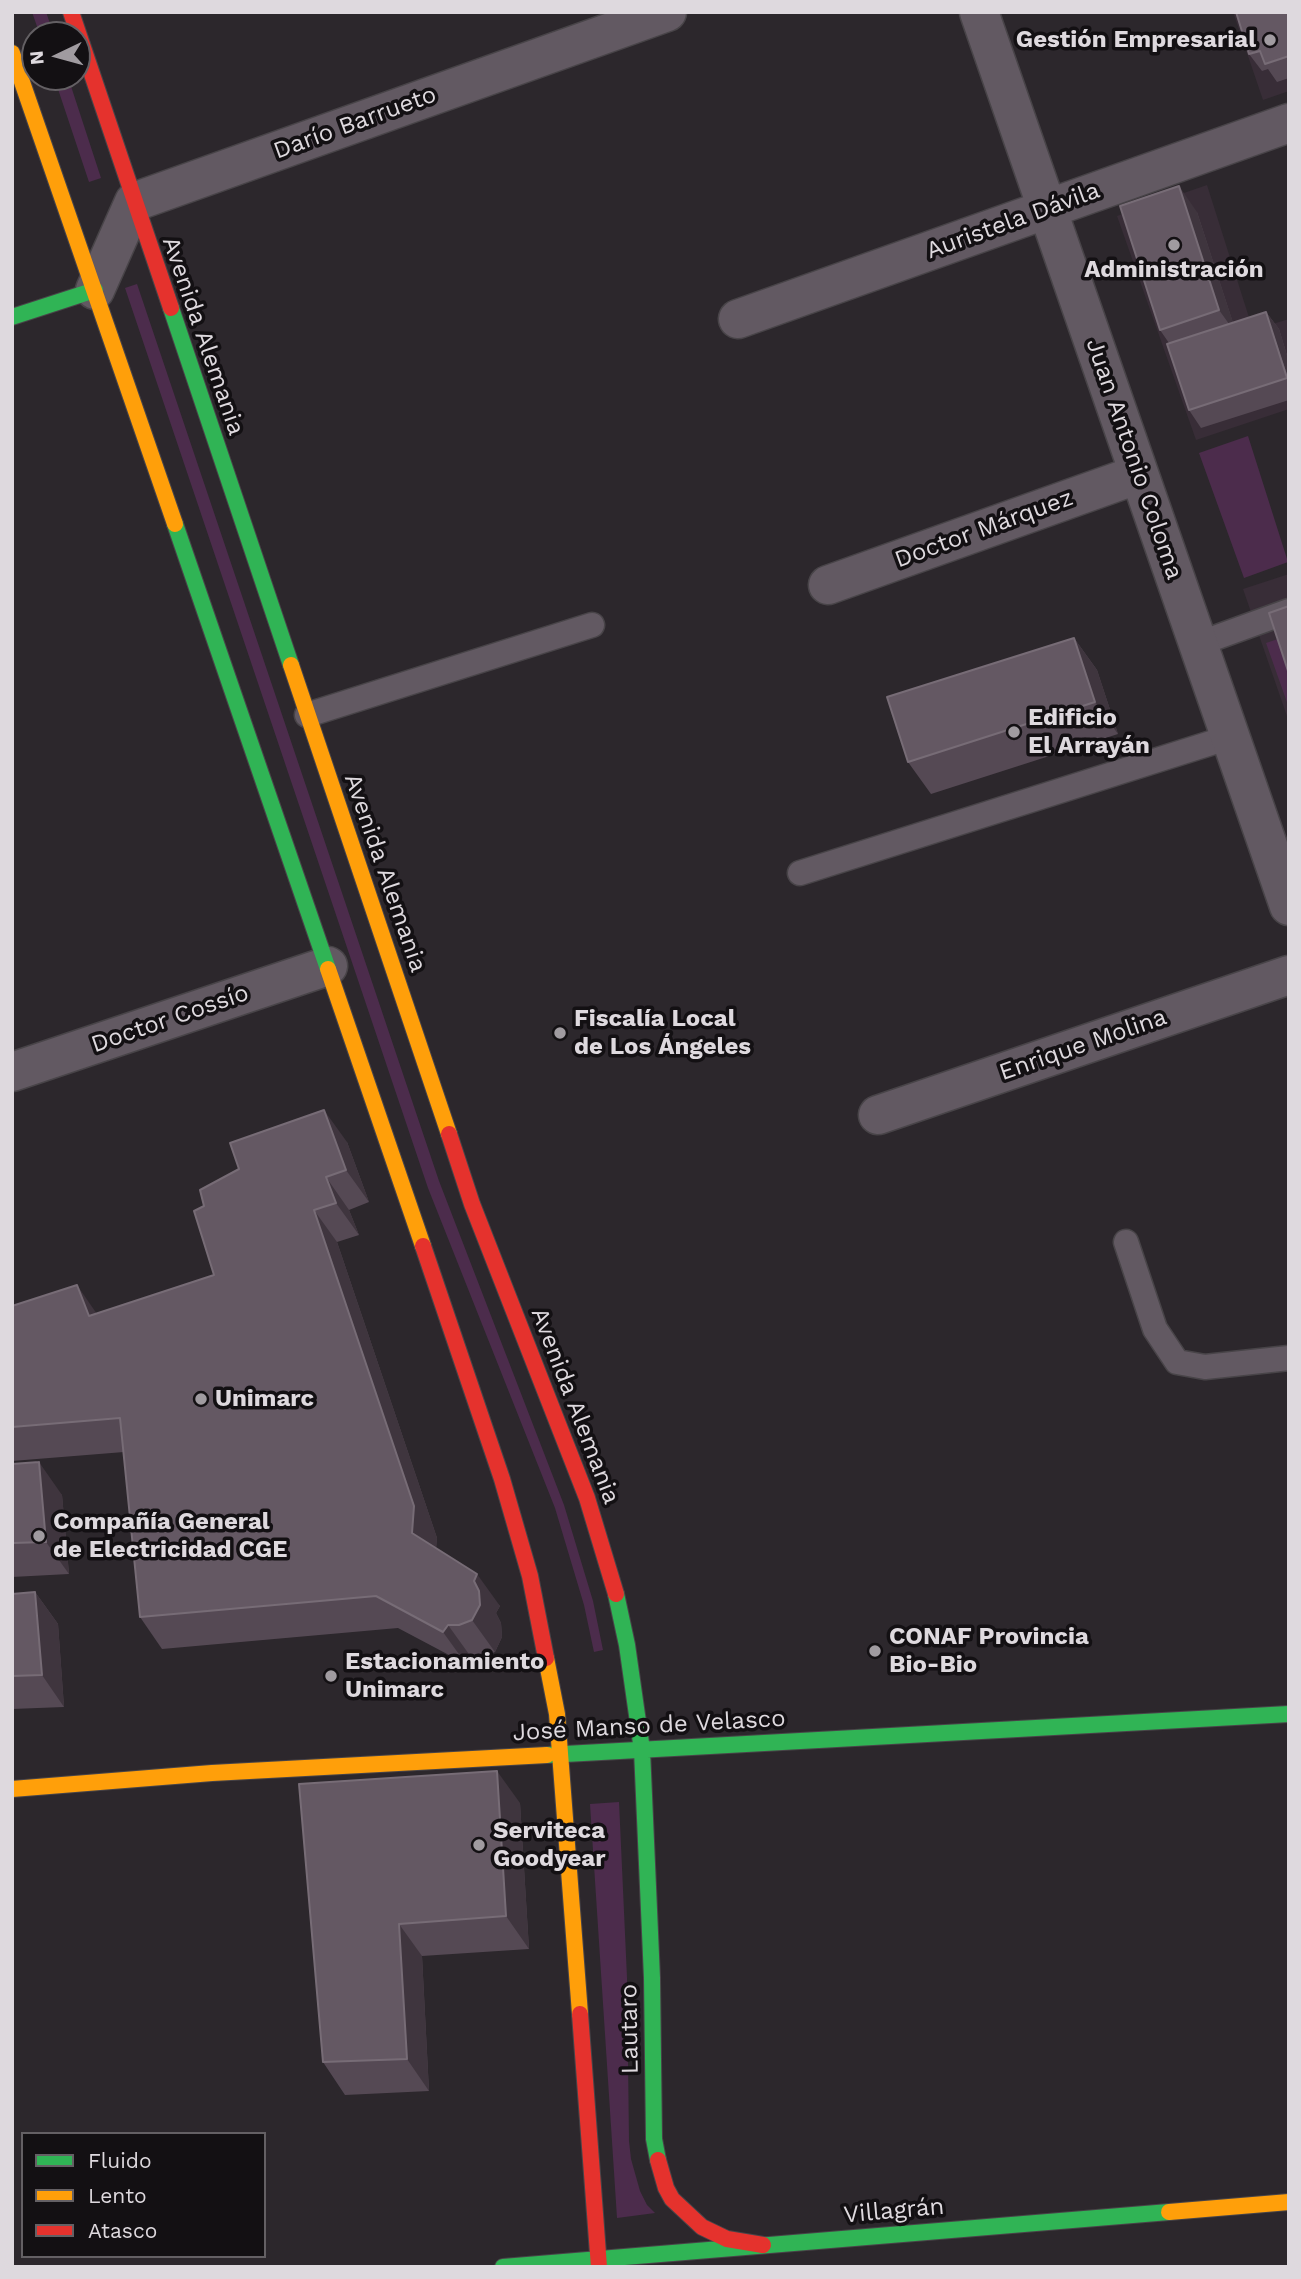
<!DOCTYPE html>
<meta charset="utf-8">
<style>
body{margin:0}
#map{position:relative;width:1301px;height:2279px;overflow:hidden;background:#2c272c;font-family:"Work Sans",sans-serif}
canvas{display:block}
.frame{position:absolute;inset:0;border:14px solid #ded9de;pointer-events:none}
.legend{position:absolute;left:21px;top:2132px;width:245px;height:126px;box-sizing:border-box;background:#131013;border:2px solid #646064;margin:0;padding:9px 12px;list-style:none;font-size:21px;color:#ded9de}
.legend li{display:flex;align-items:center;gap:14px;height:35px}
.legend b{width:35px;border:2px solid #646064}
.north{position:absolute;left:21px;top:21px;width:70px;height:70px;box-sizing:border-box;background:#131013;border:2px solid #646064;border-radius:50%;rotate:265deg;font-size:19px;font-weight:700;line-height:28px;text-align:center;color:#ded9de}
.north::after{content:'';display:block;margin:auto;width:24px;height:32px;background:#a09ba0;clip-path:polygon(50% 0,100% 100%,50% 72%,0 100%)}
</style>
<div id="map">
<canvas width="1301" height="2279"></canvas>
<div class="frame"></div>
<ul class="legend">
<li><b style="height:9px;background:#30b455"></b>Fluido</li>
<li><b style="height:9px;background:#ff9f0a"></b>Lento</li>
<li><b style="height:9px;background:#e5322d"></b>Atasco</li>
</ul>
<div class="north">N</div>
</div>
<script>
const ctx = document.querySelector('canvas').getContext('2d');
ctx.lineJoin = 'round';
function fill(path, color) {
  ctx.fillStyle = color;
  ctx.fill(path, 'evenodd');
}
function shape(rows) {
  const path = new Path2D();
  for (const r of rows) {
    path.moveTo(r[0], r[1]);
    for (let i = 2; i < r.length; i += 2) path.lineTo(r[i], r[i + 1]);
  }
  return path;
}
function trace(path, color, width, dash) {
  ctx.strokeStyle = color;
  ctx.lineWidth = width;
  ctx.lineCap = dash ? 'butt' : 'round';
  ctx.setLineDash(dash || []);
  ctx.stroke(path);
}
function drawText(font, color, halo, rows, align = 'center') {
  ctx.font = font + ' "Work Sans",sans-serif';
  ctx.lineWidth = 7;
  ctx.setLineDash([]);
  ctx.textBaseline = 'middle';
  ctx.strokeStyle = halo;
  ctx.fillStyle = color;
  for (const [text, x, y, turn = 0] of rows) {
    ctx.save();
    ctx.translate(x, y);
    ctx.rotate((+turn || 0) * Math.PI / 180);
    ctx.textAlign = isNaN(turn) ? turn : align;
    if (halo) ctx.strokeText(text, 0, 0);
    ctx.fillText(text, 0, 0);
    ctx.restore();
  }
}
fill(shape([
 [1233,12,1289,12,1289,91,1263,100],
 [1207,185,1253,330,1289,319,1289,409,1196,440,1117,216],
 [1289,574,1289,722,1243,589]
]), '#382d37');
fill(shape([
 [32,12,46,12,54,35,40,35],
 [54,77,68,77,101,178,89,182],
 [137,284,439,1181,564,1505,593,1601,603,1650,594,1652,584,1605,555,1508,428,1188,125,288],
 [1248,436,1288,562,1244,578,1199,453],
 [1281,638,1289,659,1289,708,1266,643],
 [619,1802,627,1978,629,2141,631,2159,640,2191,647,2205,655,2213,617,2218,590,1804]
]), '#4c2c4c');
const lane = shape([
 [1198,644,1289,611],
 [307,715,592,625],
 [800,873,1230,737],
 [1126,1242,1155,1329,1177,1362,1205,1367,1289,1358]
]);
const street = shape([
 [979,12,1289,906],
 [95,290,134,202,667,12],
 [738,319,1289,123],
 [828,585,1139,474],
 [12,1072,328,966],
 [878,1115,1289,975]
]);
const fast = shape([
 [171,308,291,665],
 [12,317,95,290],
 [175,524,328,969],
 [616,1594,627,1645,642,1750,652,1978,654,2139,658,2160],
 [547,1755,1289,1714],
 [503,2267,1169,2212]
]);
const slow = shape([
 [12,53,175,524],
 [291,665,449,1134],
 [328,969,423,1246],
 [546,1658,557,1714,580,2014],
 [12,1789,212,1773,547,1755],
 [1169,2212,1289,2202]
]);
const jam = shape([
 [71,12,171,308],
 [449,1134,472,1204,587,1498,616,1594],
 [423,1246,502,1479,530,1576,546,1658],
 [580,2014,599,2267],
 [658,2160,666,2188,672,2199,702,2227,727,2239,763,2245]
]);
trace(lane, '#484448', 27);
trace(street, '#484448', 41);
trace(fast, '#484448', 18);
trace(slow, '#484448', 18);
trace(jam, '#484448', 18);
trace(lane, '#625962', 24);
trace(street, '#625962', 38);
trace(fast, '#30b455', 16);
trace(slow, '#ff9f0a', 16);
trace(jam, '#e5322d', 16);
fill(shape([
 [1289,12,1289,78,1277,82,1268,69,1262,71,1249,54],
 [1197,212,1233,323,1266,312,1279,329,1289,362,1289,400,1201,428,1189,410,1169,343,1160,330],
 [1074,638,1097,670,1118,734,931,794,908,762],
 [347,1142,369,1202,349,1210,359,1235,337,1242,437,1538,436,1548,500,1606,496,1613,501,1623,502,1637,495,1652,482,1657,471,1657,466,1664,398,1628,162,1649,140,1617,124,1452,12,1461,12,1306,97,1313,214,1275],
 [12,1464,62,1495,69,1574,12,1577],
 [35,1592,58,1624,64,1707,12,1709,12,1594],
 [299,1784,520,1803,529,1949,422,1956,429,2091,345,2095,323,2062]
]), '#554954');
fill(shape([
 [1179,186,1197,212,1237,335,1219,310],
 [1266,312,1279,329,1289,362,1289,380],
 [1074,638,1097,670,1118,734,1095,702],
 [324,1110,347,1142,369,1202,346,1170],
 [326,1177,349,1210,359,1235,336,1203],
 [314,1210,337,1242,437,1538,435,1565,412,1533],
 [77,1285,99,1317,89,1316],
 [39,1462,62,1495,69,1574,46,1542],
 [477,1574,500,1606,496,1613,501,1623,502,1637,495,1652,472,1620,474,1581],
 [35,1592,58,1624,64,1707,42,1675],
 [448,1625,471,1657,466,1664,443,1632],
 [497,1771,520,1803,529,1949,506,1916],
 [399,1924,422,1956,429,2091,407,2059]
]), '#3f353e');
const building = shape([
 [1236,12,1289,12,1289,56,1265,64,1260,51,1249,54,1236,12],
 [1179,186,1219,310,1160,330,1120,206,1179,186],
 [1266,312,1287,378,1189,410,1167,344,1266,312],
 [1289,606,1289,674,1269,613,1289,606],
 [1074,638,1095,702,908,762,887,697,1074,638],
 [324,1110,346,1170,326,1177,336,1203,314,1210,414,1506,412,1533,477,1574,474,1581,479,1591,480,1605,472,1620,459,1625,448,1625,443,1632,376,1596,140,1617,120,1418,12,1427,12,1306,77,1285,89,1316,214,1275,194,1211,204,1206,200,1190,239,1169,230,1143,324,1110],
 [39,1462,46,1542,12,1543,12,1464,39,1462],
 [35,1592,42,1675,12,1676,12,1594,35,1592],
 [497,1771,506,1916,399,1924,407,2059,323,2062,299,1784,497,1771]
]);
fill(building, '#645863');
trace(building, '#776c76', 2);
for (const [x, y, r, color] of [
 [1270,40,7,"#a09ba0"],
 [1174,245,7,"#a09ba0"],
 [1014,732,7,"#a09ba0"],
 [560,1033,7,"#a09ba0"],
 [201,1399,7,"#a09ba0"],
 [39,1536,7,"#a09ba0"],
 [875,1651,7,"#a09ba0"],
 [331,1676,7,"#a09ba0"],
 [479,1845,7,"#a09ba0"]
]) {
  const dot = new Path2D();
  dot.arc(x, y, r, 0, 2 * Math.PI);
  ctx.fillStyle = color;
  ctx.fill(dot);
  trace(dot, '#131013', 2.5);
}
drawText('bold 24px', '#ded9de', '#131013', [
 ["Gestión Empresarial",1256,40,"right"],
 ["Administración",1174,270,"center"],
 ["Edificio",1028,718],
 ["El Arrayán",1028,746],
 ["Fiscalía Local",574,1019],
 ["de Los Ángeles",574,1047],
 ["Unimarc",215,1399],
 ["Compañía General",53,1522],
 ["de Electricidad CGE",53,1550],
 ["CONAF Provincia",889,1637],
 ["Bio-Bio",889,1665],
 ["Estacionamiento",345,1662],
 ["Unimarc",345,1690],
 ["Serviteca",493,1831],
 ["Goodyear",493,1859]
], 'left');
drawText('24px', '#ded9de', '#131013', [
 ["Darío Barrueto",355,123,-20],
 ["Auristela Dávila",1013,221,-20],
 ["Avenida Alemania",203,336,71],
 ["Juan Antonio Coloma",1134,459,71],
 ["Doctor Márquez",984,529,-20],
 ["Avenida Alemania",385,873,71],
 ["Doctor Cossío",170,1019,-19],
 ["Enrique Molina",1083,1045,-19],
 ["Avenida Alemania",575,1406,69],
 ["José Manso de Velasco",649,1726,-3],
 ["Lautaro",630,2029,-91],
 ["Villagrán",894,2211,-5]
]);
</script>
